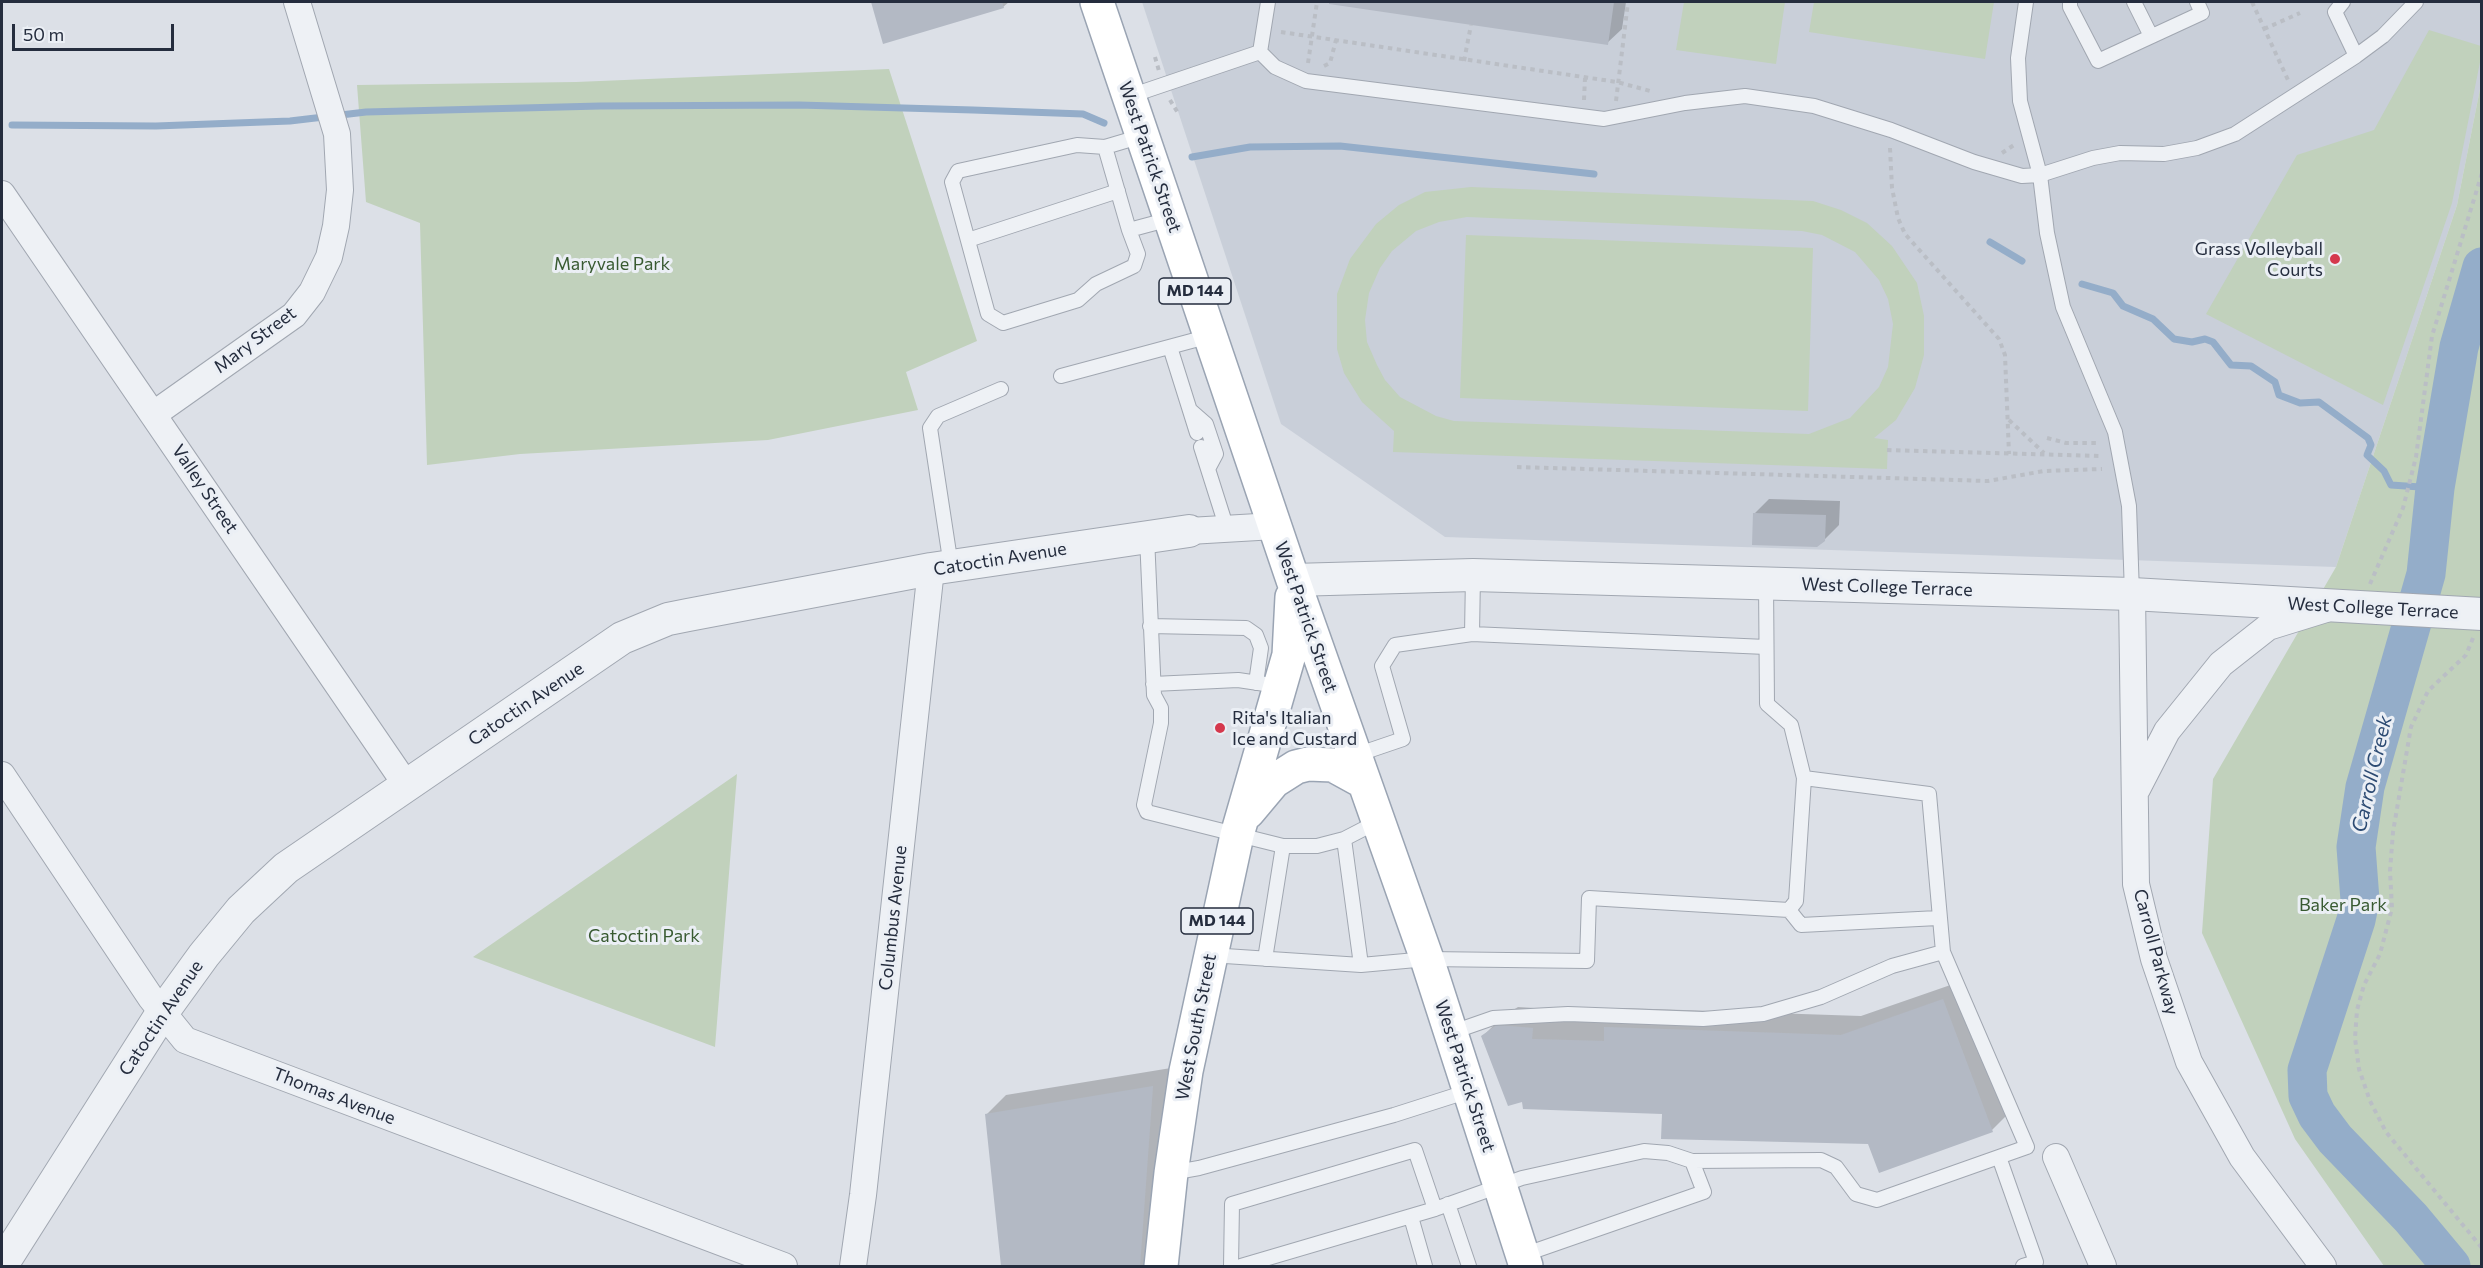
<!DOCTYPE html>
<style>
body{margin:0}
#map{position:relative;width:2483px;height:1268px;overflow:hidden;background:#dce0e7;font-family:Commissioner,sans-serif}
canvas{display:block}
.frame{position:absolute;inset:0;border:3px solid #252d3e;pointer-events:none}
.scale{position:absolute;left:12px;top:24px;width:162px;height:27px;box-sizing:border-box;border:3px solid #252d3e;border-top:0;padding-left:8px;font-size:18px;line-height:21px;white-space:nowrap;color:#252d3e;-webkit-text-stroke:4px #ebeff5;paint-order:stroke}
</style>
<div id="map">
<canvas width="2483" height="1268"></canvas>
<div class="frame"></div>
<div class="scale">50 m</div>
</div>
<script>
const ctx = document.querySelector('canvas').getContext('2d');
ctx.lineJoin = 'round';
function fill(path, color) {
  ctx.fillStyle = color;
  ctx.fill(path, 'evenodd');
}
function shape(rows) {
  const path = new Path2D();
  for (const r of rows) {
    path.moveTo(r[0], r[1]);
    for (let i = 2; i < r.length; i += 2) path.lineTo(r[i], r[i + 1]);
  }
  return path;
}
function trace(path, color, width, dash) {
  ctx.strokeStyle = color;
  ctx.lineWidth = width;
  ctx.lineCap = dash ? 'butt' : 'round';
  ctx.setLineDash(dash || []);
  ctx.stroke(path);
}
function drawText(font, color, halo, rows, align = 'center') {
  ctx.font = font + ' Commissioner,sans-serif';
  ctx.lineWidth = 6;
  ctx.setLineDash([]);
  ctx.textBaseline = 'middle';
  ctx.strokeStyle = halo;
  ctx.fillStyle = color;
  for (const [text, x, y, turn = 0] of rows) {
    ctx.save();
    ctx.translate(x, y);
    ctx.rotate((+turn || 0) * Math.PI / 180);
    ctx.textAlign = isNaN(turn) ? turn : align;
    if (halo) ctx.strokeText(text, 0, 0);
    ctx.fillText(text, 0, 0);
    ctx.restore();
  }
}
fill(shape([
 [1142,2,2481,2,2481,84,2457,205,2336,567,1445,537,1281,424]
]), '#c9cfd9');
fill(shape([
 [1684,2,1785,2,1776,64,1676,50],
 [1814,2,1994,2,1985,59,1809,32],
 [2429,30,2481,46,2481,57,2452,203,2383,405,2206,314,2297,155,2374,130],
 [889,69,977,341,906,372,918,410,768,440,520,454,427,465,420,223,366,202,357,85,576,82],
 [2481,84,2481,1266,2384,1266,2295,1139,2202,933,2213,779,2336,567,2457,205],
 [1471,187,1813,201,1841,210,1867,223,1892,246,1917,283,1924,316,1924,355,1915,388,1896,420,1874,438,1888,440,1887,469,1393,452,1394,431,1362,402,1344,373,1337,349,1337,294,1350,259,1376,224,1399,205,1425,192],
 [1467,217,1802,231,1822,235,1855,252,1879,280,1888,299,1893,324,1888,367,1879,387,1850,418,1809,434,1454,421,1436,416,1400,397,1385,380,1377,365,1367,342,1365,320,1369,293,1380,268,1392,251,1416,231,1439,222],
 [1466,235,1813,248,1808,411,1460,398],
 [737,774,715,1047,473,957]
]), '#c1d1bc');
fill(shape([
 [872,2,1009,2,1003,7,884,42],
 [1331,2,1626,2,1622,29,1607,43],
 [1769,499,1840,501,1839,525,1824,540,1755,513],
 [1962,981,2011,1111,1992,1130,1869,1142,1663,1113,1524,1100,1483,1036,1502,1017,1518,1007,1551,1009,1550,1020,1610,1022,1624,1008,1861,1016],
 [1171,1068,1157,1266,1003,1266,987,1114,1006,1095]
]), '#0003');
trace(shape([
 [12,125,156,126,290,121,366,112,600,106,799,105,973,110,1083,114,1104,123],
 [1192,157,1250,147,1340,146,1594,174],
 [1990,242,2022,261],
 [2082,284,2113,293,2123,306,2153,319,2174,339,2192,342,2205,339,2213,342,2231,365,2251,366,2275,382,2279,395,2300,403,2319,402,2368,438,2371,445,2367,455,2384,471,2391,485,2435,488]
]), '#94adc9', 7);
trace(shape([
 [2451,1266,2411,1218,2335,1139,2317,1115,2308,1096,2307,1070,2356,920,2360,900,2356,847,2365,787,2426,574,2435,488,2459,347,2482,267]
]), '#94adc9', 39);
fill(shape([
 [871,2,1002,2,1004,8,883,44],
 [1329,2,1614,2,1608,45,1329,4],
 [1753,513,1826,515,1825,541,1817,547,1752,545],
 [1943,999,1993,1132,1879,1173,1868,1144,1661,1139,1662,1114,1523,1109,1522,1102,1508,1106,1481,1036,1497,1025,1533,1028,1532,1039,1604,1041,1604,1027,1841,1035],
 [1153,1086,1140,1266,1001,1266,985,1114]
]), '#b3b9c4');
const service = shape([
 [2026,2,2018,58,2020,101,2040,175,2047,233,2063,307,2115,432,2129,506,2132,594],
 [2070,2,2070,7,2098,61,2202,13,2197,2],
 [2134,2,2151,36],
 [2343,2,2335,12,2356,56],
 [1260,52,1275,67,1306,81,1604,119,1685,103,1745,96,1814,106,1891,130,1974,162,2022,176,2040,175,2093,158,2120,153,2164,154,2197,148,2235,134,2356,56,2383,36,2416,2],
 [1260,52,1268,2],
 [1130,96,1260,52],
 [1142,136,1105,147,1129,230,1170,219],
 [1105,147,1077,145,958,171,952,182,988,314,1003,323,1078,300,1096,284,1134,266,1138,254,1129,230],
 [968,240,1118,191],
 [1170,347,1197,433],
 [1061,376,1210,336],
 [1190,410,1206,424,1216,454,1208,469],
 [1201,447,1227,529],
 [1147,537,1154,695,1161,708,1161,723,1144,805,1147,812,1283,846,1317,846,1344,839],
 [951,566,930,428,938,416,1001,389],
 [1473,575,1472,634,1766,647],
 [1766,583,1767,704,1791,725,1804,778,1929,794,1943,952],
 [1150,626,1246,628,1256,635,1261,648,1256,683],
 [1153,684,1238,680,1265,684],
 [1356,755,1403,739,1382,666,1395,645,1472,634],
 [1789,910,1801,925,1938,918],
 [1210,955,1361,965,1427,959,1587,961,1589,898,1789,910,1796,901,1804,778],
 [1265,959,1283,846],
 [1361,965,1344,839,1377,822],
 [1450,1033,1493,1018,1568,1014,1703,1019,1763,1014,1821,997,1892,966,1943,952,2027,1147,1877,1200,1856,1194,1836,1167,1821,1160,1692,1161],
 [1999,1157,2036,1262,2023,1266],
 [1171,1173,1199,1168,1394,1115,1469,1091],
 [1448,1204,1469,1266],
 [1411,1217,1425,1266],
 [1231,1266,1232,1204,1415,1150,1435,1209],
 [1241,1266,1435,1209,1522,1178,1644,1151,1668,1153,1692,1161,1704,1192,1523,1255]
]);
const minor = shape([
 [2,194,407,786],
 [154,414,294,315,312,292,329,257,336,226,340,190,337,134,297,2],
 [1189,531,1275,526],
 [2132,594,2136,884,2154,959,2189,1062,2242,1157,2323,1266],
 [2,775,151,998,185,1040,784,1266],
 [2137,789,2167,731,2221,664,2268,627,2326,609],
 [2056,1157,2103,1266],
 [853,1266,863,1195,931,569]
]);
const tertiary = shape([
 [1293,580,1473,575,2132,594,2482,614],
 [2,1265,162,1013,204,955,241,910,286,868,622,638,668,619,688,615,931,569,1189,531]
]);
const primary = shape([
 [1097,2,1293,580,1427,959,1526,1266],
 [1248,812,1274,781,1296,767,1308,764,1333,765,1364,782],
 [1161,1266,1171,1173,1186,1071,1237,835,1289,655,1292,597]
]);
trace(service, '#a1a7b1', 16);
trace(minor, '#a1a7b1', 28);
trace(tertiary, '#a1a7b1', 34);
trace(primary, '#9aa4b3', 36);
trace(shape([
 [2252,2,2288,80],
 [2264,29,2300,13],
 [1281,32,1617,82,1654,92],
 [1155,57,1159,71],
 [1464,61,1471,25],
 [1308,63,1317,2],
 [1324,66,1330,63,1336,40],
 [1170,100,1178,113],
 [1584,100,1585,78],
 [1616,101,1628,2],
 [1890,148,1892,188,1898,218,1905,234,1999,339,2005,355,2009,454],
 [2002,153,2014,145],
 [2009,420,2044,453],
 [2047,438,2066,443,2096,443],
 [1887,450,2099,456],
 [1517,467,1988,481,2044,471,2102,469],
 [2370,584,2403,508,2416,457,2432,336,2482,173],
 [2473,638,2466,655,2428,691,2411,727,2393,832,2390,871,2392,908,2380,954,2364,985,2357,1010,2355,1038,2359,1069,2370,1101,2386,1132,2482,1248]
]), '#babec5', 4, [4.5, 4.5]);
trace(service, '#eef1f5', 14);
trace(minor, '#eef1f5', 26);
trace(tertiary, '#eef1f5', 32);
trace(primary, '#fff', 33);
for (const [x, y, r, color] of [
 [2335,259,6,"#d5384d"],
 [1220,728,6,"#d5384d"]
]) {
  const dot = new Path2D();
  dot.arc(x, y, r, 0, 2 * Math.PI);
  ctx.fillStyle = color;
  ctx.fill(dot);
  trace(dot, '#ebeff5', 2);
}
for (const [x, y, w] of [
 [1195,291,72],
 [1217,921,72]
]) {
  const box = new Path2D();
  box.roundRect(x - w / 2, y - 13, w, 26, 4.5);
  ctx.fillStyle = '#ebeff5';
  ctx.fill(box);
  trace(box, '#252d3e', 1.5);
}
drawText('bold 16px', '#252d3e', null, [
 ["MD 144",1195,291],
 ["MD 144",1217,921]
]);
drawText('18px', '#252d3e', '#ebeff5', [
 ["West Patrick Street",1150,157,71],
 ["Mary Street",255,340,-37],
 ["Valley Street",205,489,56],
 ["Catoctin Avenue",1000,559,-9],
 ["West College Terrace",1887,587,2],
 ["West College Terrace",2373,608,3],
 ["West Patrick Street",1306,617,71],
 ["Catoctin Avenue",526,704,-34],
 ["Columbus Avenue",893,918,-84],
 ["Carroll Parkway",2156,952,75],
 ["Catoctin Avenue",161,1018,-56],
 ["West South Street",1196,1027,-79],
 ["West Patrick Street",1465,1076,72],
 ["Thomas Avenue",334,1096,21]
]);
drawText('18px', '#252d3e', '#ebeff5', [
 ["Grass Volleyball",2323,249],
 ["Courts",2323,270],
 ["Rita's Italian",1232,718,"left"],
 ["Ice and Custard",1232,739,"left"]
], 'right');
drawText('18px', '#385a31', '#ebeff5', [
 ["Maryvale Park",612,264],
 ["Baker Park",2343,905],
 ["Catoctin Park",644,936]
]);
drawText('italic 20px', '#2d4b73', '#ebeff5', [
 ["Carroll Creek",2372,774,-77]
]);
</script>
